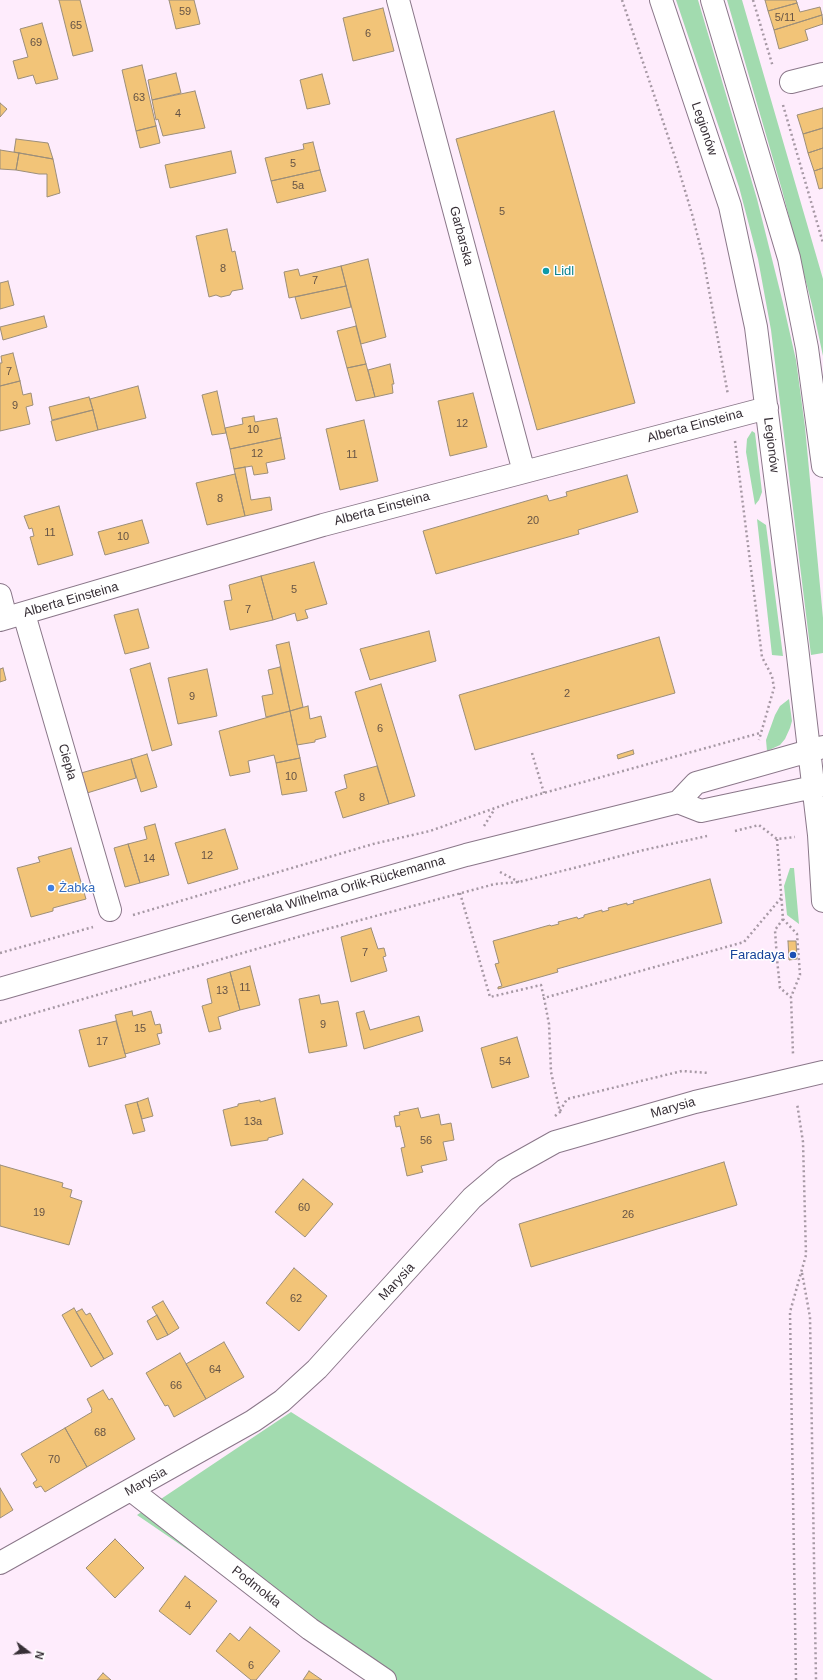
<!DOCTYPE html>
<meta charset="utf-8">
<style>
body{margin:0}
#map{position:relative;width:823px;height:1680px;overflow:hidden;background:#feecfc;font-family:Helvetica,sans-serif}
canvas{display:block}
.north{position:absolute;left:8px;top:1632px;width:40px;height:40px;-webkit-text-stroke:3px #fff;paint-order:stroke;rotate:106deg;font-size:11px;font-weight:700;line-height:16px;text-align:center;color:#372f36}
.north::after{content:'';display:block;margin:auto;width:14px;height:18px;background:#372f36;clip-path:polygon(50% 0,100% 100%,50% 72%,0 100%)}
</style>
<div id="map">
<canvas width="823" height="1680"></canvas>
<div class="north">N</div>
</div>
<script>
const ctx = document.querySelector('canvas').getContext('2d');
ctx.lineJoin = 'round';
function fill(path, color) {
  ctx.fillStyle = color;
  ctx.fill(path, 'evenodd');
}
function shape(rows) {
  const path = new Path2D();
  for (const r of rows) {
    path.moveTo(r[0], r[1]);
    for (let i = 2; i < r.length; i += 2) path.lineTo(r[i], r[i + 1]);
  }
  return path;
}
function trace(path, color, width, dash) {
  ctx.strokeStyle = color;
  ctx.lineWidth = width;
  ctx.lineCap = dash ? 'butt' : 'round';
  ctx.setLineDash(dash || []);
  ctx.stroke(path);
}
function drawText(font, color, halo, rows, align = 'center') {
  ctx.font = font + ' Helvetica,sans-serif';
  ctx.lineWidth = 3;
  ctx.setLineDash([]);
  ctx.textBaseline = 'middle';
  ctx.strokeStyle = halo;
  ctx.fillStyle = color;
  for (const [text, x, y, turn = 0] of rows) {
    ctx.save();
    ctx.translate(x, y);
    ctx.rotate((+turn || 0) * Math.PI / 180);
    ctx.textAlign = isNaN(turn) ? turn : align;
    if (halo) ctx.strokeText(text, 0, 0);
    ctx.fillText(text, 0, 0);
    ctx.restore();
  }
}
fill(shape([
 [676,0,698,0,757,199,783,303,796,360,805,427,823,618,823,653,811,655,771,330,758,259,739,187],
 [727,0,742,0,823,279,823,356,812,305,782,190],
 [752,431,755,433,762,492,759,500,755,505,746,452,747,439],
 [757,519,766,525,783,656,772,655],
 [789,699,792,721,790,728,785,739,780,745,767,751,766,740,775,715,780,706],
 [790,868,794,868,799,924,787,915,784,886],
 [291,1412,713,1680,378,1680,137,1515]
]), '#a2dbaf');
const building = shape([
 [59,0,80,0,93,51,73,56,59,0],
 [169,0,194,0,200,24,176,29,169,0],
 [765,0,796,0,797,3,768,11,765,0],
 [797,3,800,12,820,7,822,15,774,30,768,11,797,3],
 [383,8,394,51,353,61,343,18,383,8],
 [822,15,823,24,805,30,808,40,779,49,774,30,822,15],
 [42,23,58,79,36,84,33,75,18,79,13,61,28,57,20,29,42,23],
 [142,65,156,126,136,131,122,70,142,65],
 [176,73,181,93,152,100,148,80,176,73],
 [322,74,330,104,307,109,300,80,322,74],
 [195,91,205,128,163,136,158,119,156,120,152,100,195,91],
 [0,103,7,109,0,117,0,103],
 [823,108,823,128,803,134,797,115,823,108],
 [554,111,635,403,537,430,456,139,554,111],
 [156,126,160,143,140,148,136,131,156,126],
 [823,128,823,148,808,153,803,134,823,128],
 [16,139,48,143,53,159,14,152,16,139],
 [313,142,320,170,271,181,265,158,304,149,303,144,313,142],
 [823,148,823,168,814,171,808,153,823,148],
 [0,150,19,153,16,170,0,169,0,150],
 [231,151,236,173,170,188,165,165,231,151],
 [19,153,53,159,60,193,47,197,47,174,39,174,16,170,19,153],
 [823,168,823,188,819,189,814,171,823,168],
 [320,170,326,191,277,203,271,181,320,170],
 [227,229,232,252,235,251,243,289,232,291,230,295,221,297,216,295,209,297,196,236,227,229],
 [368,259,386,337,361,344,341,266,368,259],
 [341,266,346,286,289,298,284,272,298,269,300,276,341,266],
 [8,281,14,305,0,309,0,283,8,281],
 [346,286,351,307,301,319,295,297,346,286],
 [44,316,47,327,3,340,0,327,44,316],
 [356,326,366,364,347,368,337,331,356,326],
 [13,353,20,381,0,386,0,363,2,363,1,356,13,353],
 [366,364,375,397,356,401,347,368,366,364],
 [390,364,394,384,392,384,393,393,375,397,368,370,390,364],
 [20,381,23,395,31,393,33,405,26,407,30,424,0,431,0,386,20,381],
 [138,386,146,418,98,430,90,399,138,386],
 [217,391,226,433,212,435,202,395,217,391],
 [473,393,487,447,450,456,438,401,473,393],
 [89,397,93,410,52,420,49,407,89,397],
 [93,410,98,430,56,441,51,421,93,410],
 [254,416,255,422,277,418,281,438,230,449,225,428,243,424,242,418,254,416],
 [364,420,378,481,340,490,326,429,364,420],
 [281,438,285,459,266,463,268,473,254,475,252,466,234,469,230,449,281,438],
 [245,467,251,500,270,497,272,510,245,516,234,469,245,467],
 [235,474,245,516,207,525,196,483,235,474],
 [627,475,638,512,578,530,579,534,436,574,423,531,547,495,549,501,567,496,566,492,627,475],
 [59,506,73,555,38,565,30,537,34,536,32,528,29,529,24,516,59,506],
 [142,520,149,543,105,555,98,532,142,520],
 [314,562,327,604,305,610,308,618,297,621,295,613,273,620,261,576,314,562],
 [261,576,273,620,230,630,224,601,232,600,229,585,261,576],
 [138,609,149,648,125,654,114,615,138,609],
 [429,631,436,661,370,680,360,649,429,631],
 [659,637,675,693,475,750,459,695,659,637],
 [289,642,303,707,290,711,276,645,289,642],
 [150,663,172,745,152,751,130,669,150,663],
 [280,667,290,711,266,717,262,696,273,694,268,670,280,667],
 [3,668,6,680,0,682,0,669,3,668],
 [207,669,217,716,178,724,168,678,207,669],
 [381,684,415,796,389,804,355,692,381,684],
 [308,706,310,719,321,716,326,737,315,740,315,742,297,745,290,711,308,706],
 [290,711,300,758,276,763,274,755,248,761,250,772,230,776,219,731,290,711],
 [633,750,634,754,618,759,617,755,633,750],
 [147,754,157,787,141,792,131,759,147,754],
 [300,758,307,791,282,795,276,763,300,758],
 [131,759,136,778,87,793,81,773,131,759],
 [377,766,389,804,343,818,335,792,347,788,344,775,377,766],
 [155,824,169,875,140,883,128,844,147,839,144,827,155,824],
 [225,829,238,869,188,884,175,843,225,829],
 [128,844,140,883,125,887,114,848,128,844],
 [71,848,86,899,53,908,53,911,31,917,17,868,40,862,38,857,71,848],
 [710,879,722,923,557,969,558,972,498,989,498,987,502,986,495,964,499,963,493,941,550,925,551,926,559,924,558,922,577,917,578,919,584,917,584,915,602,910,602,912,609,910,608,908,627,903,627,905,634,903,633,901,710,879],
 [371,928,378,949,384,948,386,956,383,957,387,971,351,982,341,937,371,928],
 [788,941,796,941,797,959,789,960,788,941],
 [250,966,260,1005,240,1010,230,972,250,966],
 [230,972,240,1010,218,1017,221,1029,209,1032,202,1006,212,1003,207,979,230,972],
 [319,995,321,1004,338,1001,347,1046,309,1053,299,999,319,995],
 [132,1011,133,1016,151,1011,155,1025,160,1024,162,1033,157,1034,160,1044,125,1054,115,1015,132,1011],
 [364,1011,370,1030,419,1016,423,1031,364,1049,356,1013,364,1011],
 [116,1021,126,1057,89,1067,79,1030,116,1021],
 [517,1037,529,1077,492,1088,481,1048,517,1037],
 [148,1098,153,1116,142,1119,137,1102,148,1098],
 [275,1098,283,1134,268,1138,268,1140,231,1146,223,1110,238,1106,238,1104,260,1100,260,1102,275,1098],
 [137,1102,145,1131,133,1134,125,1105,137,1102],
 [418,1108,421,1118,439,1114,441,1125,451,1123,454,1140,443,1142,447,1160,421,1166,423,1172,407,1176,401,1148,405,1147,400,1126,396,1127,394,1116,400,1115,399,1112,418,1108],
 [724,1162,737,1205,531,1267,519,1224,724,1162],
 [0,1165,63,1183,62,1187,72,1190,70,1197,82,1201,69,1245,0,1226,0,1165],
 [303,1179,333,1204,305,1237,275,1212,303,1179],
 [294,1268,327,1296,299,1331,266,1303,294,1268],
 [163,1301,179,1328,168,1335,152,1307,163,1301],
 [74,1308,104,1359,91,1367,62,1315,74,1308],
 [82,1309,86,1315,90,1313,113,1354,104,1359,76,1312,82,1309],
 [157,1315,168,1335,157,1340,147,1321,157,1315],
 [224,1342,244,1377,206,1399,186,1364,224,1342],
 [180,1353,206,1399,174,1417,168,1405,165,1406,146,1373,180,1353],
 [103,1390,109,1400,112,1398,135,1439,87,1467,65,1428,92,1412,91,1410,92,1409,87,1399,103,1390],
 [65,1428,87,1467,45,1492,41,1486,36,1488,33,1483,37,1480,21,1454,65,1428],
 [0,1488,13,1510,0,1518,0,1488],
 [115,1539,144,1568,115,1598,86,1568,115,1539],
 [185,1576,217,1601,190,1635,159,1611,185,1576],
 [250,1627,280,1651,256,1680,251,1680,216,1651,230,1633,239,1641,250,1627],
 [309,1671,322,1680,303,1680,309,1671],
 [103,1673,111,1680,97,1680,103,1673]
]);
fill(building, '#f2c478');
trace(building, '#9c8e79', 1);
const minor = shape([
 [398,0,524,472],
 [661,0,730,206,756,327,797,647,819,835,823,901],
 [712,0,789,258,807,348,823,466],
 [791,82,823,74],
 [0,595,6,618],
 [24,614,110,910],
 [0,620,323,525,767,408],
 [678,802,701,811,823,785],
 [0,989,466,855,678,802,696,783,823,747],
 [131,1490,310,1629,385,1680],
 [0,1563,253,1421,282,1401,317,1369,472,1198,505,1170,555,1142,695,1102,823,1072]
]);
trace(minor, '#8a7789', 24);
trace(shape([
 [622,0,675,157,692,214,703,257,728,395],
 [753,0,773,67],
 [783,105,823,243],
 [735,441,762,657,772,676,774,688,759,740],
 [532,753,544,793],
 [484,826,494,810],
 [735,831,759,825,777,839,795,837],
 [777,839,783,919,797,934,800,975,791,997,793,1054],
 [500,872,519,882],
 [460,893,490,997,541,985,544,998],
 [133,915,373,844,430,831,515,801,760,733],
 [783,919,775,930,777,959,780,988,791,997],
 [0,953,93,927],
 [0,1023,312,933,495,884,519,882,644,850,707,836],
 [560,1111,567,1099,682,1071,709,1073],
 [555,1116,560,1112,551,1072,549,1024,544,998,744,942,781,898],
 [802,1273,810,1317,816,1680],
 [796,1680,790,1312,806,1255,803,1142,797,1103]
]), '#a698a4', 2.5, [2, 3]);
trace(minor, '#fff', 22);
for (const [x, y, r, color] of [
 [546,271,4,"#0f9aa8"],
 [51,888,4,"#3f7fe0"],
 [793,955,4,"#1a4fb4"]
]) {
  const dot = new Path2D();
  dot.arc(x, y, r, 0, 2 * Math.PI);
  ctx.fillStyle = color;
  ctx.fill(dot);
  trace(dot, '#fff', 1.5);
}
drawText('11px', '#665446', null, [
 ["59",185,12],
 ["5/11",785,18],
 ["65",76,26],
 ["6",368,34],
 ["69",36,43],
 ["63",139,98],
 ["4",178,114],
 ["5",293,164],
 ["5a",298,186],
 ["5",502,212],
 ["8",223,269],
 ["7",315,281],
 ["7",9,372],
 ["9",15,406],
 ["12",462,424],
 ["10",253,430],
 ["12",257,454],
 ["11",352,455],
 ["8",220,499],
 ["20",533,521],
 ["11",50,533],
 ["10",123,537],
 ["5",294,590],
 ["7",248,610],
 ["2",567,694],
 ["9",192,697],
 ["6",380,729],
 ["10",291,777],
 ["8",362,798],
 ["12",207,856],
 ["14",149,859],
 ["7",365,953],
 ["11",245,988],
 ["13",222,991],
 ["9",323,1025],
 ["15",140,1029],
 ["17",102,1042],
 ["54",505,1062],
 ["13a",253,1122],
 ["56",426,1141],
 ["60",304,1208],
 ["19",39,1213],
 ["26",628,1215],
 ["62",296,1299],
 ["64",215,1370],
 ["66",176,1386],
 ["68",100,1433],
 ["70",54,1460],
 ["4",188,1606],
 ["6",251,1666]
]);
drawText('13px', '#372f36', '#fff', [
 ["Legionów",704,129,71],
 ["Garbarska",461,236,75],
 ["Alberta Einsteina",695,426,-15],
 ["Legionów",771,445,83],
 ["Alberta Einsteina",382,509,-15],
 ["Alberta Einsteina",71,600,-16],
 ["Ciepła",67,762,74],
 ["Generała Wilhelma Orlik-Rückemanna",338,891,-16],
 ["Marysia",673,1108,-16],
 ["Marysia",397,1282,-47],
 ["Marysia",146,1482,-29],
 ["Podmokła",256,1587,38]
]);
drawText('13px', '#0d838f', '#fff', [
 ["Lidl",554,271]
], 'left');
drawText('13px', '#366cbe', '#fff', [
 ["Żabka",59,888]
], 'left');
drawText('13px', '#164399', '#fff', [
 ["Faradaya",785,955]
], 'right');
</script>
